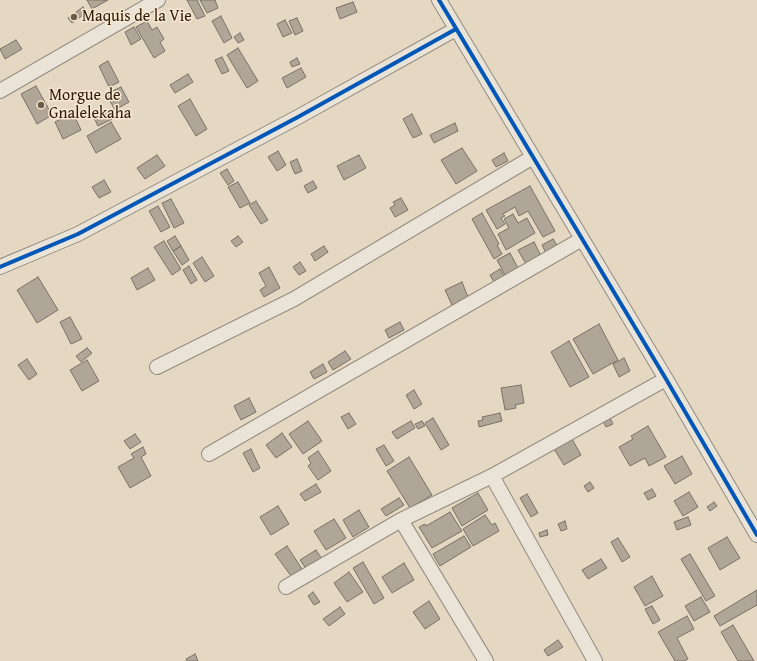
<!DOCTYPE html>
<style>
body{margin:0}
canvas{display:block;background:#e5d8c3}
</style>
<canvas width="757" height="661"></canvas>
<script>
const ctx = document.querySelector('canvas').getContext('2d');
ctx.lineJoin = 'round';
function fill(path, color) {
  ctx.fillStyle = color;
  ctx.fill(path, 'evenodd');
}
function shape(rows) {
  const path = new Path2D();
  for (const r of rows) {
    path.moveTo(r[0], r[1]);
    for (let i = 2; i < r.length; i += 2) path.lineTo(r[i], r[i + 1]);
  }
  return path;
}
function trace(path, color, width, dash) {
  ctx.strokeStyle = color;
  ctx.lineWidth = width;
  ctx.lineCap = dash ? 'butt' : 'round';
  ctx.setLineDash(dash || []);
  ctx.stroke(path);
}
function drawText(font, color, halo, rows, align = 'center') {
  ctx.font = font + ' "Gentium Book Plus",serif';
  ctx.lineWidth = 3;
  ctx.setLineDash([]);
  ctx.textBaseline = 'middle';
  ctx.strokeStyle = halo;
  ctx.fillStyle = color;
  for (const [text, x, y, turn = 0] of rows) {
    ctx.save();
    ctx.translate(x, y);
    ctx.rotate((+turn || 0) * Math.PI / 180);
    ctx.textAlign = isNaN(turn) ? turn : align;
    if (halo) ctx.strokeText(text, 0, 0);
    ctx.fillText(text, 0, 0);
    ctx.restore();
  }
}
const building = shape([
 [87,0,108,0,92,9,87,0],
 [187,0,197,0,205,16,197,19,187,0],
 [200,0,215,0,218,8,207,13,200,0],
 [353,2,357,12,340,19,336,8,353,2],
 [83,7,87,12,72,23,68,18,83,7],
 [221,16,232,38,224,43,212,21,221,16],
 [297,18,303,31,295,35,289,21,297,18],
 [285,20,292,33,283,37,277,24,285,20],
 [147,21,152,30,157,27,164,39,160,42,165,51,154,58,136,27,147,21],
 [134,27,141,39,131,45,125,32,134,27],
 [240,33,244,40,238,43,234,37,240,33],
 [16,40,22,49,5,59,0,49,16,40],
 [238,48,258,81,247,88,227,55,238,48],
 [222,57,229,71,222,74,215,60,222,57],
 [297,58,300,64,292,67,290,62,297,58],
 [108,61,119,82,109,87,99,66,108,61],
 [301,68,306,77,287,88,282,78,301,68],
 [188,74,193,82,175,93,170,85,188,74],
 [36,86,52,115,37,124,21,94,36,86],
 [121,87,129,102,115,110,106,94,121,87],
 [190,99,207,129,196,136,178,106,190,99],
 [107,110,112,119,98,126,94,118,107,110],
 [73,113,81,130,63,139,55,122,73,113],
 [412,114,422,134,413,138,403,119,412,114],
 [111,122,121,139,96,153,87,136,111,122],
 [455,123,458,131,434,143,430,135,455,123],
 [462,148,477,171,456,184,441,160,462,148],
 [278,151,286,165,277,171,268,157,278,151],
 [504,153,508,161,496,167,492,160,504,153],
 [157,155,165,166,145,179,137,168,157,155],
 [359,155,366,168,344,180,337,166,359,155],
 [297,159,302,171,295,174,290,162,297,159],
 [227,169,234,181,228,185,220,173,227,169],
 [104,180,111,192,99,198,92,187,104,180],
 [313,181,317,188,308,193,304,186,313,181],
 [238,182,250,203,240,208,228,187,238,182],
 [530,186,555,231,543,237,528,211,519,216,515,207,503,214,505,216,501,218,505,224,497,229,486,210,530,186],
 [401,198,408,210,395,217,390,208,395,205,393,202,401,198],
 [171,199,184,223,174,228,162,203,171,199],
 [256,201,268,220,261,224,249,205,256,201],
 [158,206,170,227,161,232,149,211,158,206],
 [482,213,499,244,497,245,502,254,494,259,472,219,482,213],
 [513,214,518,223,527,218,535,233,506,250,498,234,509,228,504,219,513,214],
 [175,236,181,246,173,251,167,241,175,236],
 [238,236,243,242,236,247,231,241,238,236],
 [553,239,558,247,546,253,542,245,553,239],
 [164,241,181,269,172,275,154,247,164,241],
 [534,242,541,256,526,264,518,250,534,242],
 [181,246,189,260,182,265,173,251,181,246],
 [324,246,328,252,315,261,311,254,324,246],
 [510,253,518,268,505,275,497,260,510,253],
 [202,257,214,276,205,282,193,263,202,257],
 [300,262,306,271,299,275,293,267,300,262],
 [189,266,197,280,191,284,183,270,189,266],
 [269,267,280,288,264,297,260,290,266,286,259,273,269,267],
 [148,268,155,280,137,290,131,278,148,268],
 [500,269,504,276,494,282,490,275,500,269],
 [38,277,58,310,37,323,17,290,38,277],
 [462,282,468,297,452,305,445,290,462,282],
 [70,317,82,339,71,344,60,322,70,317],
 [400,322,404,330,389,338,385,330,400,322],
 [599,324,618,360,593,374,573,339,599,324],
 [569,341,589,377,570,387,551,352,569,341],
 [87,348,92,353,81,362,76,356,87,348],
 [345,351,351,359,333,370,328,362,345,351],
 [624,358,630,371,619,377,613,364,624,358],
 [27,359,37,374,29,380,18,365,27,359],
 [87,360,99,381,82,391,70,370,87,360],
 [323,364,327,372,314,379,310,372,323,364],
 [521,385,524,403,515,405,516,408,505,410,501,388,521,385],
 [414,390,422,404,414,409,406,395,414,390],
 [249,398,256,412,241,420,234,406,249,398],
 [349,413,356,424,348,429,341,417,349,413],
 [500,413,502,421,479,427,478,421,483,420,482,417,500,413],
 [609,416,613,424,606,427,602,419,609,416],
 [433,418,449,445,441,450,425,423,433,418],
 [308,421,322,441,303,454,289,434,308,421],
 [411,421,415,428,397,439,392,432,411,421],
 [422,421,425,426,418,429,415,424,422,421],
 [648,426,666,457,649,466,645,458,630,466,619,447,633,439,631,436,648,426],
 [282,433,292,447,276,458,266,445,282,433],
 [135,434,141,442,130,449,124,441,135,434],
 [572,439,581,455,564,465,554,449,572,439],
 [384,445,394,461,386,466,376,449,384,445],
 [143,447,146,454,141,457,151,476,130,488,118,467,134,458,131,454,143,447],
 [251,449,260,468,253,472,243,453,251,449],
 [318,451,331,471,318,480,308,466,311,463,308,458,318,451],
 [682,456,692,474,675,484,664,466,682,456],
 [409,457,432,495,410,508,387,471,409,457],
 [590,482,594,488,588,492,584,486,590,482],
 [316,484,321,492,305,501,300,494,316,484],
 [652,489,656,496,648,500,644,493,652,489],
 [689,492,698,507,683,516,674,501,689,492],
 [478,493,488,510,462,526,452,508,478,493],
 [527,494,538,513,531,517,520,498,527,494],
 [399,498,404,505,386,516,381,509,399,498],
 [714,502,717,506,710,511,707,507,714,502],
 [278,506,289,524,271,535,260,517,278,506],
 [359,510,369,527,353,537,343,520,359,510],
 [450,512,462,531,432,548,419,527,425,524,426,526,450,512],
 [485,515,492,525,495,523,499,531,473,546,463,529,485,515],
 [688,517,691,525,677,530,674,522,688,517],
 [334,519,346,538,326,550,314,531,334,519],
 [565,521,567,529,561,531,558,524,565,521],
 [547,530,548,535,540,537,539,533,547,530],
 [464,536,471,547,440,566,433,554,464,536],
 [727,537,740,558,720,570,708,548,727,537],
 [618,538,630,557,622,562,611,542,618,538],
 [287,546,302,569,291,576,275,554,287,546],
 [316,550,322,559,307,570,300,560,316,550],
 [690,554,715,596,706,601,681,559,690,554],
 [601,559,607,568,588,579,582,570,601,559],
 [363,562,384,598,374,604,353,568,363,562],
 [404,563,414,580,392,593,382,577,404,563],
 [349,572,363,592,347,602,334,583,349,572],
 [652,576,663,596,645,606,634,587,652,576],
 [757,590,757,605,720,626,714,616,757,590],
 [313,592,320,602,314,605,308,596,313,592],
 [701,597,710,612,694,621,685,606,701,597],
 [429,601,440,619,425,629,413,612,429,601],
 [652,606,660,620,653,624,645,609,652,606],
 [340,607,345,614,329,626,323,619,340,607],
 [687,616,694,629,677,638,688,659,684,661,675,661,658,632,687,616],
 [733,625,754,661,738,661,721,632,733,625],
 [558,640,563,647,548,656,544,650,558,640],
 [195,654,198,661,187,661,186,659,195,654]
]);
fill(building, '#b0a698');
trace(building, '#7a7064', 1);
const minor = shape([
 [439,0,666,379,757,535],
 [0,91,158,0],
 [0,267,78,234,298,117,456,29],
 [157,367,294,299,533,157],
 [209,454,582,239],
 [492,476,595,661],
 [401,520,486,661],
 [286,587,401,520,492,476,666,379]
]);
trace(minor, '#948a7d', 16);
trace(minor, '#e9e3d8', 14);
trace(shape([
 [439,0,666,379,757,535],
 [0,267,78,234,298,117,456,29]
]), '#0057b8', 4);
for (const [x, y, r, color] of [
 [74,17,4,"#6d5c4c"],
 [41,105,4,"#6d5c4c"]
]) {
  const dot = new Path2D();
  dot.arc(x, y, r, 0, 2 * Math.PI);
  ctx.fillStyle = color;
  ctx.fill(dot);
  trace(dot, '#f7e8cf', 1.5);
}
drawText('16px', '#2d190c', '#f7e8cf', [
 ["Maquis de la Vie",82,17],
 ["Morgue de",49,96],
 ["Gnalelekaha",49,114]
], 'left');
</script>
